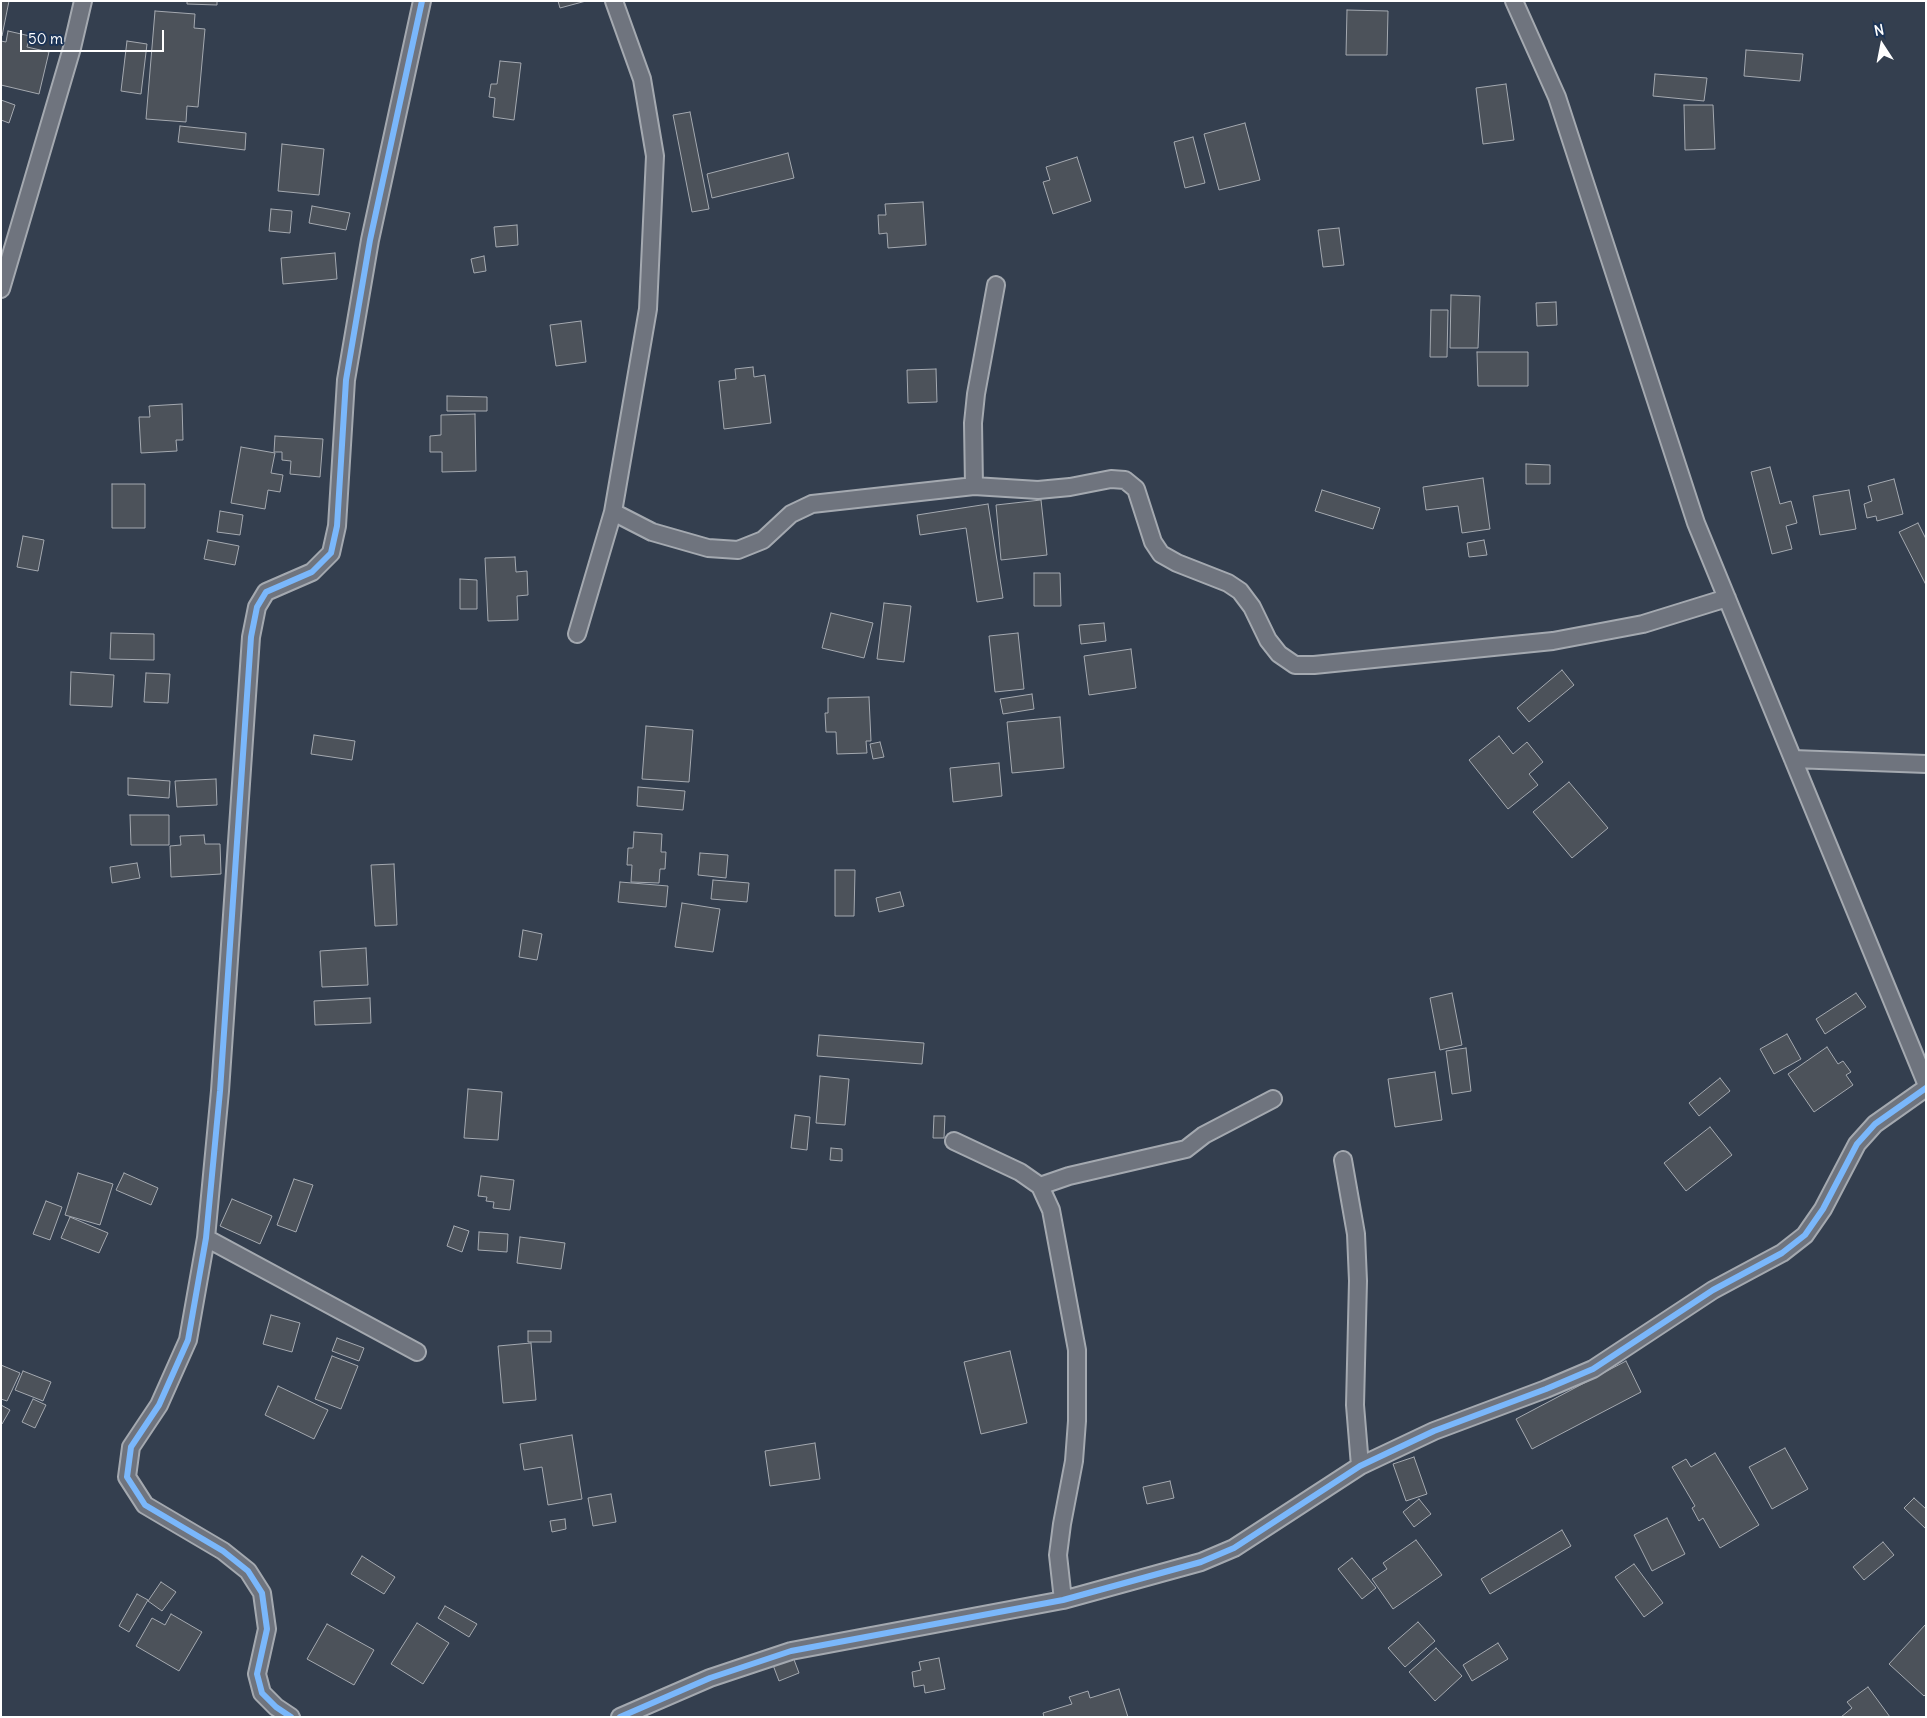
<!DOCTYPE html>
<style>
body{margin:0}
#map{position:relative;width:1927px;height:1718px;overflow:hidden;background:#343f4f;font-family:Delius,sans-serif}
canvas{display:block}
.frame{position:absolute;inset:0;border:2px solid #fff;pointer-events:none}
.north{position:absolute;left:1857px;top:20px;width:50px;height:50px;-webkit-text-stroke:4px #1d3557;paint-order:stroke;rotate:349deg;font-size:14px;font-weight:700;line-height:20px;text-align:center;color:#fff}
.north::after{content:'';display:block;margin:auto;width:18px;height:22px;background:#fff;clip-path:polygon(50% 0,100% 100%,50% 72%,0 100%)}
.scale{position:absolute;left:20px;top:30px;width:144px;height:22px;box-sizing:border-box;border:2px solid #fff;border-top:0;padding-left:6px;font-size:15px;line-height:18px;white-space:nowrap;color:#fff;-webkit-text-stroke:4px #1d3557;paint-order:stroke}
</style>
<div id="map">
<canvas width="1927" height="1718"></canvas>
<div class="frame"></div>
<div class="north">N</div>
<div class="scale">50 m</div>
</div>
<script>
const ctx = document.querySelector('canvas').getContext('2d');
ctx.lineJoin = 'round';
function fill(path, color) {
  ctx.fillStyle = color;
  ctx.fill(path, 'evenodd');
}
function shape(rows) {
  const path = new Path2D();
  for (const r of rows) {
    path.moveTo(r[0], r[1]);
    for (let i = 2; i < r.length; i += 2) path.lineTo(r[i], r[i + 1]);
  }
  return path;
}
function trace(path, color, width, dash) {
  ctx.strokeStyle = color;
  ctx.lineWidth = width;
  ctx.lineCap = dash ? 'butt' : 'round';
  ctx.setLineDash(dash || []);
  ctx.stroke(path);
}
const building = shape([
 [1,1,9,1,2,36,1,36,1,1],
 [187,1,217,1,217,5,187,4,187,1],
 [558,1,586,1,560,8,558,1],
 [1347,10,1388,11,1387,55,1346,55,1347,10],
 [155,11,195,14,194,28,205,29,198,107,187,106,186,122,146,119,155,11],
 [8,31,30,36,27,47,49,52,39,94,1,85,1,41,6,42,8,31],
 [127,41,147,44,141,94,121,91,127,41],
 [1746,50,1803,54,1800,81,1744,76,1746,50],
 [500,61,521,63,514,120,493,117,495,98,489,97,491,84,497,84,500,61],
 [1655,74,1707,78,1704,101,1653,96,1655,74],
 [1506,84,1514,140,1483,144,1476,88,1506,84],
 [1,100,15,105,9,123,1,120,1,100],
 [1684,105,1713,105,1715,149,1685,150,1684,105],
 [690,112,709,209,692,212,673,115,690,112],
 [1245,123,1260,180,1219,190,1204,134,1245,123],
 [180,126,246,133,245,150,178,142,180,126],
 [1193,137,1205,183,1185,188,1174,142,1193,137],
 [282,144,324,149,319,195,278,191,282,144],
 [788,153,794,178,712,198,707,174,788,153],
 [1077,157,1091,201,1053,214,1043,182,1050,180,1046,167,1077,157],
 [923,202,926,245,888,248,887,233,879,234,878,215,886,215,885,204,923,202],
 [312,206,350,213,346,230,309,223,312,206],
 [271,209,292,211,290,233,269,231,271,209],
 [517,225,518,245,496,247,494,227,517,225],
 [1339,228,1344,265,1323,267,1318,230,1339,228],
 [335,253,337,279,283,284,281,258,335,253],
 [484,256,486,271,474,273,471,259,484,256],
 [1451,295,1480,296,1478,348,1450,348,1451,295],
 [1556,302,1557,325,1537,326,1536,303,1556,302],
 [1431,310,1448,310,1447,357,1430,357,1431,310],
 [581,321,586,362,556,366,550,325,581,321],
 [1477,352,1528,352,1528,386,1478,386,1477,352],
 [753,367,754,377,765,375,771,423,724,429,719,381,736,379,735,369,753,367],
 [936,369,937,402,908,403,907,370,936,369],
 [447,396,487,397,487,411,447,411,447,396],
 [182,404,183,440,176,440,177,451,141,453,139,417,150,417,149,406,182,404],
 [475,414,476,471,442,472,442,452,430,452,430,436,441,435,441,415,475,414],
 [275,436,323,439,320,477,290,474,291,461,282,460,282,452,274,452,275,436],
 [241,447,275,453,271,473,283,475,280,492,268,490,265,509,231,503,241,447],
 [1526,464,1550,465,1550,484,1526,484,1526,464],
 [1770,467,1780,504,1791,501,1797,523,1786,526,1792,549,1772,554,1751,472,1770,467],
 [1483,478,1490,529,1462,533,1458,506,1426,510,1423,487,1483,478],
 [1894,479,1903,514,1877,521,1876,516,1867,518,1864,504,1872,501,1868,486,1894,479],
 [112,484,145,484,145,528,112,528,112,484],
 [1322,490,1380,508,1373,529,1315,511,1322,490],
 [1849,490,1856,529,1820,535,1813,496,1849,490],
 [1041,500,1047,555,1001,560,996,505,1041,500],
 [988,504,1003,598,977,602,966,528,920,535,917,515,988,504],
 [220,511,243,515,240,535,217,532,220,511],
 [1918,523,1926,539,1926,585,1899,532,1918,523],
 [23,536,44,540,38,571,17,567,23,536],
 [208,540,239,546,235,565,204,559,208,540],
 [1484,540,1487,555,1469,557,1467,543,1484,540],
 [515,557,516,572,527,571,528,595,517,596,518,620,488,621,485,558,515,557],
 [1034,573,1060,573,1061,606,1034,606,1034,573],
 [460,579,477,580,477,609,460,609,460,579],
 [884,603,911,606,904,662,877,659,884,603],
 [831,613,873,623,864,658,822,648,831,613],
 [1104,623,1106,641,1081,644,1079,625,1104,623],
 [111,633,154,634,154,660,110,659,111,633],
 [1018,633,1024,689,995,692,989,636,1018,633],
 [1131,649,1136,688,1089,695,1084,656,1131,649],
 [1562,670,1574,685,1529,722,1517,708,1562,670],
 [71,672,114,675,112,707,70,705,71,672],
 [146,673,170,674,168,703,144,702,146,673],
 [1032,694,1034,709,1003,714,1000,699,1032,694],
 [869,697,871,741,866,741,867,753,837,754,836,732,826,732,825,713,828,713,828,698,869,697],
 [1060,717,1064,768,1012,773,1007,722,1060,717],
 [646,726,693,730,689,782,642,779,646,726],
 [314,735,355,741,352,760,311,754,314,735],
 [1499,736,1513,754,1527,742,1543,762,1529,774,1538,785,1508,809,1469,760,1499,736],
 [880,742,884,757,873,759,870,744,880,742],
 [999,763,1002,796,953,802,950,768,999,763],
 [128,778,170,781,169,798,128,795,128,778],
 [216,779,217,805,177,807,175,781,216,779],
 [1569,782,1608,828,1572,858,1533,812,1569,782],
 [638,787,685,791,683,810,637,806,638,787],
 [130,815,169,815,169,845,131,845,130,815],
 [634,832,662,834,661,852,666,852,665,869,660,869,659,883,631,882,632,865,627,865,628,848,633,848,634,832],
 [204,835,205,844,220,844,221,874,171,877,170,846,181,845,180,836,204,835],
 [700,853,728,855,726,878,698,875,700,853],
 [137,863,140,878,112,883,110,867,137,863],
 [394,864,397,925,375,926,371,865,394,864],
 [835,870,855,870,854,916,835,916,835,870],
 [713,880,749,883,747,902,711,899,713,880],
 [620,882,668,886,666,907,618,902,620,882],
 [900,892,904,906,879,912,876,898,900,892],
 [682,903,720,909,713,952,675,947,682,903],
 [523,930,542,934,537,960,519,957,523,930],
 [366,948,368,985,322,987,320,951,366,948],
 [1452,993,1462,1045,1440,1050,1430,998,1452,993],
 [1856,993,1866,1007,1825,1034,1816,1019,1856,993],
 [370,998,371,1023,315,1025,314,1001,370,998],
 [1787,1034,1801,1059,1774,1074,1760,1049,1787,1034],
 [819,1035,924,1043,922,1064,817,1056,819,1035],
 [1827,1047,1838,1064,1843,1061,1851,1072,1846,1075,1853,1085,1814,1112,1788,1074,1827,1047],
 [1466,1048,1471,1091,1452,1094,1446,1051,1466,1048],
 [1435,1072,1442,1120,1395,1127,1388,1079,1435,1072],
 [820,1076,849,1079,845,1125,816,1123,820,1076],
 [1720,1078,1730,1091,1699,1116,1689,1103,1720,1078],
 [468,1089,502,1092,498,1140,464,1138,468,1089],
 [795,1115,810,1117,807,1150,791,1148,795,1115],
 [934,1116,945,1116,944,1138,933,1138,934,1116],
 [1710,1127,1732,1155,1686,1191,1664,1163,1710,1127],
 [831,1148,842,1149,842,1161,830,1160,831,1148],
 [78,1173,113,1184,100,1225,65,1215,78,1173],
 [124,1173,158,1188,151,1205,116,1190,124,1173],
 [481,1176,514,1180,510,1210,493,1208,494,1202,486,1201,487,1197,478,1196,481,1176],
 [294,1179,313,1185,296,1232,277,1225,294,1179],
 [232,1199,272,1216,260,1244,220,1226,232,1199],
 [46,1201,62,1207,50,1240,33,1234,46,1201],
 [70,1217,108,1233,99,1253,61,1238,70,1217],
 [454,1226,469,1231,462,1252,447,1246,454,1226],
 [479,1232,508,1234,507,1252,478,1250,479,1232],
 [520,1237,565,1243,561,1269,517,1263,520,1237],
 [271,1315,300,1323,292,1352,263,1344,271,1315],
 [528,1331,551,1331,551,1342,528,1342,528,1331],
 [337,1338,364,1348,359,1361,332,1351,337,1338],
 [531,1343,536,1400,503,1403,498,1346,531,1343],
 [1010,1351,1027,1423,981,1434,964,1362,1010,1351],
 [332,1356,358,1366,341,1409,315,1399,332,1356],
 [1626,1361,1641,1392,1532,1449,1516,1419,1626,1361],
 [1,1365,20,1373,7,1401,1,1399,1,1365],
 [23,1371,51,1382,43,1401,15,1390,23,1371],
 [278,1386,328,1410,314,1439,265,1415,278,1386],
 [33,1399,46,1405,35,1428,22,1422,33,1399],
 [1,1405,10,1410,2,1424,1,1424,1,1405],
 [572,1435,582,1499,548,1505,542,1467,524,1470,520,1444,572,1435],
 [815,1443,820,1479,770,1486,765,1451,815,1443],
 [1785,1448,1808,1489,1772,1509,1749,1467,1785,1448],
 [1715,1453,1759,1525,1720,1548,1703,1518,1699,1521,1692,1508,1695,1506,1672,1467,1686,1459,1691,1467,1715,1453],
 [1414,1457,1427,1494,1406,1501,1393,1464,1414,1457],
 [1170,1481,1174,1498,1147,1504,1143,1487,1170,1481],
 [611,1494,616,1522,593,1526,588,1498,611,1494],
 [1914,1498,1926,1509,1926,1529,1904,1508,1914,1498],
 [1419,1499,1431,1514,1414,1527,1403,1512,1419,1499],
 [1667,1518,1685,1554,1652,1571,1634,1535,1667,1518],
 [565,1519,566,1529,552,1532,550,1521,565,1519],
 [1562,1530,1571,1546,1490,1594,1481,1579,1562,1530],
 [1416,1540,1442,1575,1393,1609,1372,1579,1387,1569,1383,1563,1416,1540],
 [1883,1542,1894,1555,1864,1580,1853,1567,1883,1542],
 [362,1556,395,1577,384,1594,351,1574,362,1556],
 [1352,1558,1376,1588,1362,1599,1338,1569,1352,1558],
 [1634,1564,1663,1603,1644,1617,1615,1577,1634,1564],
 [161,1582,176,1592,162,1611,148,1601,161,1582],
 [137,1594,148,1600,129,1632,119,1626,137,1594],
 [445,1606,477,1624,469,1637,438,1618,445,1606],
 [171,1614,202,1632,179,1671,136,1646,152,1618,165,1625,171,1614],
 [1418,1622,1435,1641,1405,1667,1388,1648,1418,1622],
 [417,1623,449,1643,423,1684,391,1664,417,1623],
 [327,1624,374,1650,354,1685,307,1659,327,1624],
 [1926,1624,1926,1694,1924,1696,1889,1664,1926,1624],
 [1498,1643,1508,1659,1472,1681,1463,1665,1498,1643],
 [1436,1648,1462,1676,1435,1701,1409,1672,1436,1648],
 [793,1657,799,1673,779,1681,773,1665,793,1657],
 [939,1658,945,1689,925,1693,924,1685,914,1687,912,1672,921,1670,919,1662,939,1658],
 [1868,1687,1890,1717,1841,1717,1852,1708,1847,1702,1868,1687],
 [1119,1689,1128,1717,1044,1717,1043,1713,1072,1704,1069,1697,1088,1691,1090,1698,1119,1689]
]);
fill(building, '#4c525a');
trace(building, '#a4a9b0', 1);
const minor = shape([
 [1514,1,1557,97,1696,523,1926,1083],
 [1,289,72,48,83,1],
 [974,486,973,423,976,394,996,285],
 [613,512,652,532,708,548,738,550,763,540,791,514,812,504,974,486,1038,490,1070,487,1111,479,1125,480,1136,489,1153,542,1161,554,1177,563,1228,583,1240,591,1252,607,1268,640,1279,654,1295,665,1314,665,1553,641,1643,624,1727,598],
 [577,634,613,512,648,309,655,156,642,79,614,1],
 [1793,759,1926,764],
 [954,1141,1020,1172,1040,1186,1051,1210,1077,1350,1077,1421,1074,1461,1062,1524,1058,1555,1063,1600],
 [1343,1160,1356,1234,1358,1281,1355,1405,1360,1466],
 [1040,1186,1069,1176,1186,1149,1204,1135,1273,1099],
 [206,1238,417,1352],
 [291,1717,276,1707,262,1693,257,1674,267,1629,262,1593,248,1571,223,1551,145,1505,127,1477,131,1447,159,1405,188,1340,206,1238,220,1091,251,637,257,607,266,592,312,572,331,553,337,526,346,380,370,240,422,1],
 [620,1717,710,1678,791,1651,1063,1600,1201,1562,1234,1548,1360,1466,1434,1431,1546,1389,1593,1369,1713,1290,1782,1253,1805,1235,1823,1209,1857,1144,1875,1124,1926,1088]
]);
trace(minor, '#a4a9b0', 20);
trace(minor, '#6f747e', 16);
trace(shape([
 [291,1717,276,1707,262,1693,257,1674,267,1629,262,1593,248,1571,223,1551,145,1505,127,1477,131,1447,159,1405,188,1340,206,1238,220,1091,251,637,257,607,266,592,312,572,331,553,337,526,346,380,370,240,422,1],
 [620,1717,710,1678,791,1651,1063,1600,1201,1562,1234,1548,1360,1466,1434,1431,1546,1389,1593,1369,1713,1290,1782,1253,1805,1235,1823,1209,1857,1144,1875,1124,1926,1088]
]), '#7ab7fb', 6);
</script>
